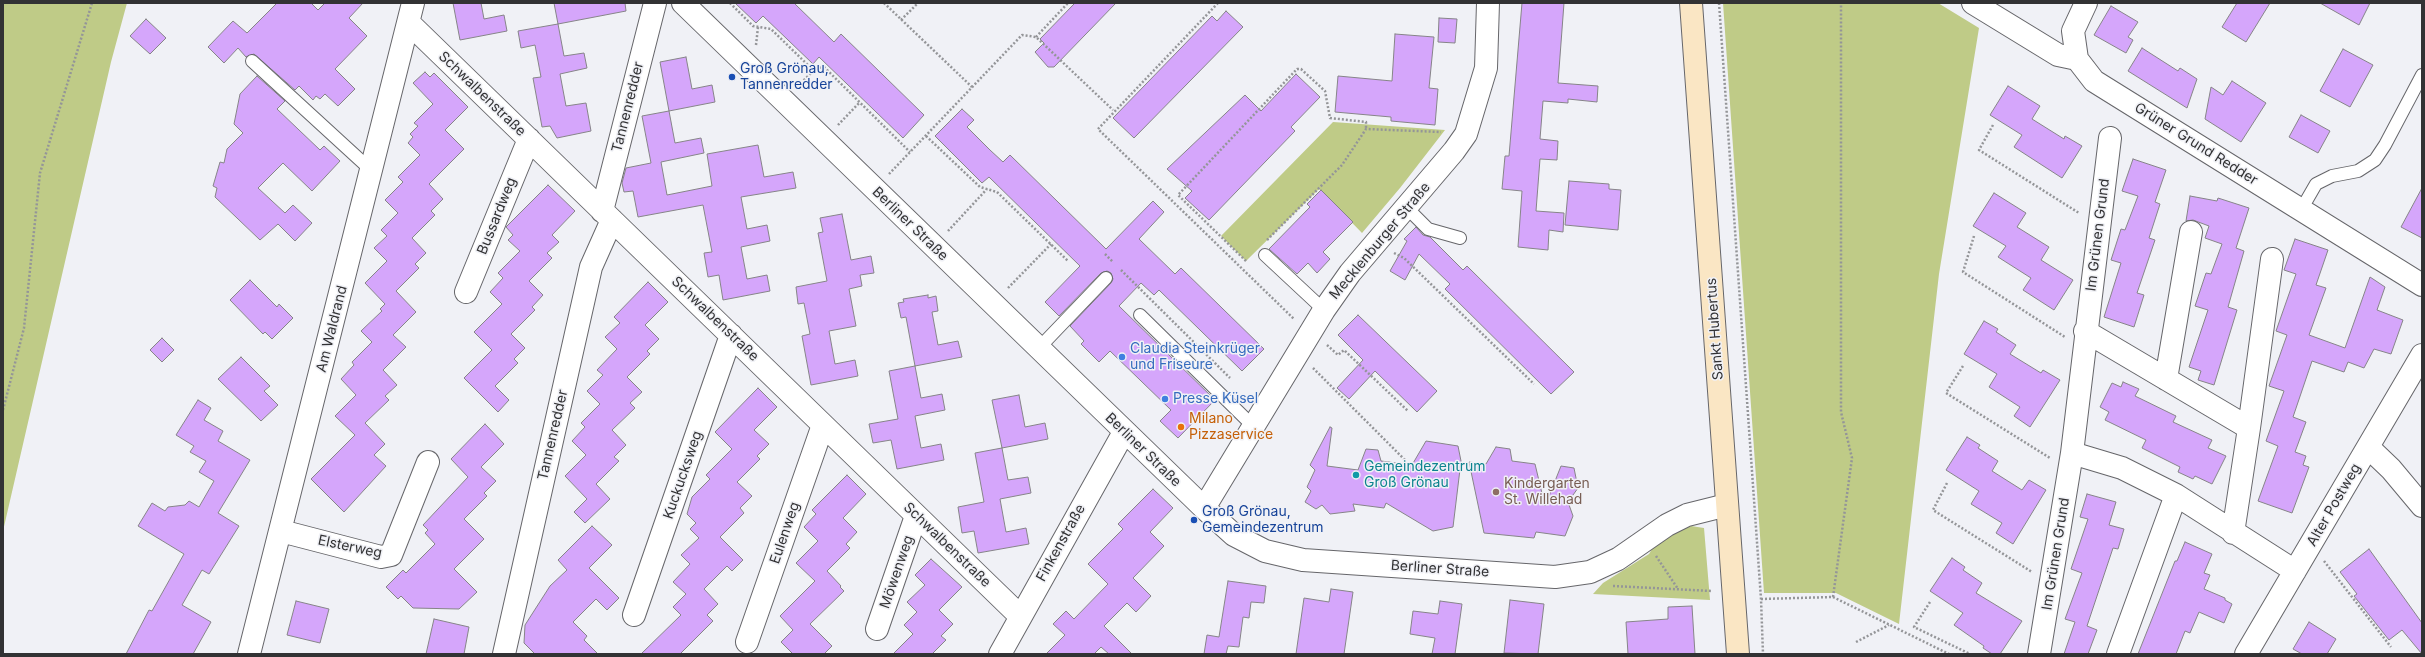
<!DOCTYPE html>
<meta charset="utf-8">
<style>
body{margin:0}
#map{position:relative;width:2425px;height:657px;overflow:hidden;background:#f0f1f6;font-family:Inter,sans-serif}
canvas{display:block}
.frame{position:absolute;inset:0;border:4px solid #323234;pointer-events:none}
</style>
<div id="map">
<canvas width="2425" height="657"></canvas>
<div class="frame"></div>
</div>
<script>
const ctx = document.querySelector('canvas').getContext('2d');
ctx.lineJoin = 'round';
function fill(path, color) {
  ctx.fillStyle = color;
  ctx.fill(path, 'evenodd');
}
function shape(rows) {
  const path = new Path2D();
  for (const r of rows) {
    path.moveTo(r[0], r[1]);
    for (let i = 2; i < r.length; i += 2) path.lineTo(r[i], r[i + 1]);
  }
  return path;
}
function trace(path, color, width, dash) {
  ctx.strokeStyle = color;
  ctx.lineWidth = width;
  ctx.lineCap = dash ? 'butt' : 'round';
  ctx.setLineDash(dash || []);
  ctx.stroke(path);
}
function drawText(font, color, halo, rows, align = 'center') {
  ctx.font = font + ' Inter,sans-serif';
  ctx.lineWidth = 3;
  ctx.setLineDash([]);
  ctx.textBaseline = 'middle';
  ctx.strokeStyle = halo;
  ctx.fillStyle = color;
  for (const [text, x, y, turn = 0] of rows) {
    ctx.save();
    ctx.translate(x, y);
    ctx.rotate((+turn || 0) * Math.PI / 180);
    ctx.textAlign = isNaN(turn) ? turn : align;
    if (halo) ctx.strokeText(text, 0, 0);
    ctx.fillText(text, 0, 0);
    ctx.restore();
  }
}
fill(shape([
 [3,3,127,3,111,62,3,531],
 [1723,3,1938,3,1979,28,1939,274,1899,624,1836,593,1764,593],
 [1333,122,1445,130,1400,188,1362,233,1319,189,1246,261,1221,236],
 [1691,526,1704,528,1710,600,1593,594,1603,583,1649,554,1657,541]
]), '#bfcb87');
const building = shape([
 [277,3,311,3,318,10,325,3,363,3,349,18,367,36,335,69,355,89,338,106,325,94,320,99,316,96,313,100,299,86,295,90,254,54,246,57,238,48,224,63,208,47,233,21,247,33,277,3],
 [453,3,481,3,484,19,504,15,507,31,460,40,453,3],
 [554,3,625,3,626,11,558,24,554,3],
 [735,3,794,3,834,42,841,34,924,115,903,138,819,57,813,64,763,16,756,23,735,3],
 [1075,3,1116,3,1054,67,1048,67,1035,52,1044,43,1040,39,1075,3],
 [1522,3,1564,3,1558,83,1598,86,1597,102,1568,99,1568,103,1543,101,1540,139,1558,141,1557,160,1540,159,1536,211,1564,213,1563,232,1549,230,1548,250,1518,247,1522,191,1502,189,1505,156,1509,156,1522,3],
 [2237,3,2270,3,2246,42,2222,27,2237,3],
 [2320,3,2370,3,2359,25,2320,3],
 [2111,6,2138,22,2128,37,2133,40,2126,53,2094,35,2111,6],
 [1226,11,1243,27,1134,138,1113,118,1212,16,1217,21,1226,11],
 [1439,18,1457,19,1455,43,1438,42,1439,18],
 [146,19,166,38,150,54,130,36,146,19],
 [558,24,564,56,584,53,587,68,560,74,566,106,586,103,591,131,557,138,550,126,542,127,533,78,541,77,535,45,521,48,518,31,558,24],
 [1395,34,1434,37,1429,88,1438,89,1435,125,1391,121,1391,117,1335,112,1338,76,1392,81,1395,34],
 [2142,48,2178,71,2180,68,2197,79,2187,108,2128,71,2142,48],
 [2343,49,2373,65,2350,107,2320,91,2343,49],
 [686,57,692,89,712,85,715,102,669,111,660,62,686,57],
 [425,72,430,77,434,73,468,107,445,130,464,149,429,184,443,199,431,211,435,215,412,238,426,253,415,264,419,268,396,291,416,312,393,335,406,347,383,370,397,385,385,396,389,400,365,423,385,444,374,455,386,466,344,512,311,479,355,435,335,416,356,395,341,379,354,365,352,362,372,342,361,331,382,311,380,309,385,304,365,283,387,261,374,248,387,236,381,230,398,213,385,200,403,182,398,177,420,155,408,143,413,137,410,134,418,126,414,123,433,104,413,83,425,72],
 [1296,74,1320,97,1291,127,1295,131,1209,220,1185,198,1192,191,1167,169,1245,95,1261,111,1296,74],
 [257,76,285,101,277,109,320,150,324,146,340,161,312,191,283,163,258,188,285,213,293,205,312,223,295,241,278,224,260,240,215,197,217,188,213,186,220,162,224,163,227,149,243,133,234,124,240,94,257,76],
 [2232,81,2266,103,2241,142,2205,119,2211,87,2223,95,2232,81],
 [2008,86,2040,106,2032,119,2064,139,2065,136,2082,146,2062,178,2014,147,2022,135,1990,115,2008,86],
 [962,109,974,120,967,127,990,150,1003,162,1010,155,1106,249,1153,201,1164,212,1139,239,1175,274,1181,268,1264,349,1242,371,1159,290,1154,295,1141,283,1119,306,1215,400,1178,438,1160,421,1171,410,1110,351,1099,362,1081,344,1084,341,1070,326,1111,283,1113,279,1111,273,1107,271,1101,273,1059,316,1045,302,1080,266,989,177,982,183,935,136,962,109],
 [669,111,675,143,701,138,704,153,661,162,667,195,712,186,707,154,758,145,764,177,793,172,796,188,741,197,747,229,767,225,770,241,741,247,747,279,767,275,770,291,723,300,719,275,708,277,704,253,712,252,703,205,638,217,633,191,624,192,622,183,626,168,651,163,642,116,669,111],
 [2301,115,2330,131,2318,153,2289,137,2301,115],
 [2133,159,2166,170,2155,202,2160,204,2149,238,2155,240,2137,293,2144,295,2134,327,2104,317,2121,263,2111,260,2121,229,2125,230,2138,196,2122,191,2133,159],
 [1569,181,1609,184,1609,189,1621,190,1618,230,1565,225,1569,181],
 [548,185,575,211,552,235,559,242,547,253,552,258,529,281,543,295,532,307,535,310,511,334,525,348,514,359,518,363,495,386,509,400,498,412,464,378,492,350,474,332,502,304,490,292,503,278,498,273,520,251,508,240,513,235,506,227,548,185],
 [2422,188,2422,238,2401,227,2422,188],
 [1321,190,1353,222,1323,252,1330,259,1317,273,1308,263,1297,274,1269,249,1310,207,1307,204,1321,190],
 [1994,193,2026,213,2017,227,2049,247,2041,260,2073,280,2054,310,2023,290,2031,278,1998,257,2006,246,1973,226,1994,193],
 [2190,196,2217,201,2218,198,2249,208,2236,248,2244,251,2228,307,2237,310,2214,385,2198,380,2201,371,2189,367,2208,310,2195,306,2206,273,2211,274,2222,244,2205,238,2209,226,2193,220,2186,221,2190,196],
 [842,214,851,260,871,256,874,273,860,275,862,286,849,289,856,326,829,331,835,364,855,360,858,376,811,385,802,336,810,334,804,303,798,304,796,287,827,281,818,233,823,232,820,218,842,214],
 [1416,227,1423,235,1430,237,1463,270,1467,266,1574,372,1551,394,1445,289,1450,284,1419,254,1405,280,1390,271,1407,241,1404,239,1416,227],
 [2295,239,2328,250,2316,285,2326,288,2309,335,2345,348,2370,277,2385,287,2377,310,2403,320,2391,354,2374,349,2364,368,2348,362,2344,372,2312,361,2293,417,2306,422,2295,452,2306,456,2303,465,2309,467,2292,513,2258,501,2278,446,2266,441,2284,391,2269,386,2287,335,2276,331,2296,274,2284,270,2295,239],
 [250,280,277,307,279,304,293,318,272,339,265,332,263,334,230,300,250,280],
 [648,282,668,302,645,325,659,339,647,351,650,354,627,377,642,392,630,403,635,408,612,430,626,445,614,457,619,461,596,484,610,499,585,523,574,512,587,499,565,476,586,455,572,441,585,427,581,423,600,404,587,391,603,375,597,370,617,349,605,337,620,323,614,317,648,282],
 [928,295,928,298,936,296,938,311,932,312,938,345,958,341,962,357,915,366,906,317,901,318,898,303,904,302,903,299,928,295],
 [1358,315,1437,391,1417,412,1375,371,1349,399,1337,388,1363,360,1338,335,1358,315],
 [1984,321,1998,329,1996,332,2016,345,2010,354,2041,373,2043,370,2060,380,2030,427,2014,416,2020,407,1989,387,1997,374,1964,354,1984,321],
 [162,338,174,350,162,362,150,350,162,338],
 [241,357,270,386,264,391,278,405,261,421,218,379,241,357],
 [915,366,921,398,942,394,945,410,915,416,921,448,941,444,944,460,897,469,891,440,873,443,869,424,898,419,889,371,915,366],
 [2123,382,2139,389,2135,396,2176,416,2173,422,2212,440,2208,448,2226,456,2212,484,2195,476,2193,479,2178,472,2180,467,2142,448,2146,440,2105,420,2109,412,2100,407,2112,383,2121,387,2123,382],
 [758,388,777,407,754,430,769,444,757,456,760,459,737,482,752,496,740,508,744,513,720,537,743,560,732,571,727,566,704,589,718,604,707,615,713,621,680,654,641,654,681,615,673,607,686,594,673,582,690,564,681,555,699,538,690,529,696,523,687,514,692,497,710,479,706,475,732,449,715,432,758,388],
 [1019,395,1025,427,1045,423,1048,439,1002,448,992,400,1019,395],
 [198,400,211,408,204,420,223,431,218,441,250,460,218,513,239,526,209,574,202,570,182,605,211,622,193,654,126,654,149,610,152,611,184,554,138,526,152,503,165,511,168,507,185,505,189,501,199,507,214,481,199,472,206,461,190,452,194,446,176,435,198,400],
 [485,424,504,444,481,467,496,481,484,493,487,496,464,519,484,539,454,569,477,592,459,609,413,608,401,596,398,599,386,587,403,570,406,573,435,544,425,533,428,530,423,525,468,477,451,459,485,424],
 [1330,427,1332,428,1327,466,1358,470,1366,449,1378,450,1381,461,1412,465,1426,441,1458,446,1461,461,1453,527,1433,531,1386,503,1384,508,1353,504,1355,511,1330,514,1322,505,1316,509,1305,502,1311,491,1307,487,1315,470,1310,465,1330,427],
 [1967,437,1980,445,1978,448,1998,461,1992,471,2022,490,2029,480,2046,490,2013,544,1996,533,2002,523,1971,504,1979,491,1946,470,1967,437],
 [1496,447,1510,449,1512,461,1535,464,1545,506,1561,466,1574,468,1578,488,1568,502,1573,516,1565,536,1536,532,1534,538,1484,533,1469,462,1486,464,1496,447],
 [1002,448,1008,480,1028,477,1031,493,1000,499,1006,532,1026,528,1029,544,978,553,974,531,962,533,958,507,984,502,975,453,1002,448],
 [847,475,866,494,843,518,857,532,846,544,850,548,827,571,841,586,840,587,844,591,810,624,832,646,824,654,793,654,781,642,793,630,780,616,815,581,796,563,818,541,804,527,816,514,812,510,847,475],
 [1153,489,1173,508,1150,532,1164,546,1133,578,1151,596,1136,612,1127,603,1104,626,1132,654,1109,654,1101,647,1094,654,1046,654,1065,635,1053,624,1066,611,1074,619,1108,584,1088,564,1123,529,1118,524,1153,489],
 [2087,494,2116,502,2109,525,2124,529,2118,549,2113,548,2087,626,2097,630,2088,654,2064,654,2075,622,2065,619,2082,573,2071,569,2088,519,2080,517,2087,494],
 [592,526,612,545,589,568,619,598,607,610,596,599,573,622,587,636,584,640,598,654,535,654,524,643,525,625,550,586,567,570,558,560,592,526],
 [2185,542,2212,554,2204,573,2210,575,2204,589,2225,598,2225,600,2232,604,2224,623,2199,612,2190,633,2185,631,2176,654,2138,654,2175,561,2177,561,2185,542],
 [2369,549,2422,623,2422,654,2402,630,2389,640,2354,596,2357,594,2340,572,2369,549],
 [1952,558,1965,567,1963,570,1982,583,1976,593,2022,621,2000,654,1992,654,1983,648,1984,646,1954,625,1963,613,1930,591,1952,558],
 [931,559,962,587,939,610,953,624,941,636,946,640,932,654,893,654,913,634,904,625,917,612,907,602,925,585,915,575,931,559],
 [1228,581,1266,586,1264,603,1251,602,1249,618,1243,617,1239,647,1228,646,1226,654,1204,654,1207,635,1219,637,1228,581],
 [1331,589,1353,592,1344,654,1296,654,1304,598,1329,602,1331,589],
 [1510,600,1544,604,1538,654,1504,653,1510,600],
 [296,601,329,609,320,643,287,635,296,601],
 [1440,601,1462,604,1455,654,1432,654,1435,638,1410,634,1413,611,1438,614,1440,601],
 [1692,606,1695,654,1628,654,1626,622,1668,619,1668,607,1692,606],
 [434,619,469,627,464,654,426,654,434,619],
 [2309,622,2336,639,2327,654,2302,654,2293,649,2309,622]
]);
fill(building, '#d5a6fb');
trace(building, '#868488', 1);
const service = shape([
 [252,61,371,170],
 [1407,208,1428,229,1460,238],
 [2301,210,2316,184,2332,176,2358,171,2375,160,2385,145,2422,75],
 [1265,255,1324,310],
 [1140,315,1254,427],
 [1038,349,1106,278]
]);
const minor = shape([
 [683,3,1204,508,1234,535,1265,551,1303,560,1555,577,1590,572,1618,559,1667,525,1687,515,1727,505],
 [1973,3,2058,55,2077,59],
 [2086,3,2073,31,2077,59,2094,81,2422,285],
 [409,23,1020,616],
 [602,211,655,3],
 [466,292,529,139],
 [2085,331,2249,428,2233,533],
 [2166,379,2191,232],
 [2249,428,2272,259],
 [2368,447,2391,469,2422,506],
 [2072,453,2122,468,2176,495,2295,571],
 [1204,508,1324,310,1350,273,1454,151,1466,134,1486,68,1488,3],
 [281,531,381,557,391,555,428,462],
 [634,615,731,335],
 [877,629,916,516],
 [747,642,823,425],
 [249,654,413,3],
 [504,654,591,267,612,220],
 [1000,654,1124,432],
 [2039,654,2072,453,2110,138],
 [2118,654,2176,495],
 [2246,654,2422,355]
]);
const secondary = shape([
 [1691,3,1738,654]
]);
trace(service, '#66666a', 14);
trace(minor, '#66666a', 24);
trace(secondary, '#66666a', 24);
trace(shape([
 [730,3,753,26,771,29,812,69,824,67,910,152],
 [884,3,972,87],
 [1218,3,1098,129,1294,319],
 [1719,3,1761,599,1763,654],
 [901,20,918,3],
 [1036,37,1068,3],
 [756,45,758,27],
 [798,86,816,68],
 [838,125,860,102],
 [1993,125,1979,150,2079,213],
 [926,136,980,187,997,192,1068,261],
 [889,174,1022,35,1036,37,1113,110],
 [948,231,987,189],
 [1974,236,1963,272,2065,337],
 [1267,240,1342,165,1366,129,1441,132],
 [1394,253,1404,258,1534,384],
 [1105,254,1113,262],
 [1246,261,1178,195,1297,69,1301,69,1325,91,1330,118,1366,122,1366,129],
 [1121,270,1230,378],
 [1008,288,1051,244],
 [1327,345,1338,355,1344,350,1408,411],
 [1963,366,1946,393,2050,458],
 [1313,368,1406,461],
 [3,410,24,328,40,173,92,3],
 [1947,483,1933,510,2032,572],
 [1656,556,1678,589],
 [2324,561,2391,647],
 [1613,586,1712,591],
 [1833,597,1852,458,1841,412,1841,3],
 [1761,599,1833,597,1949,654],
 [1930,602,1914,627,1970,654],
 [1856,642,1889,625]
]), '#949598', 2.5, [2, 2]);
trace(service, '#fff', 12);
trace(minor, '#fff', 22);
trace(secondary, '#fae6c4', 22);
for (const [x, y, r, color] of [
 [732,77,4,"#1a4fb4"],
 [1122,357,4,"#3f7fe0"],
 [1165,399,4,"#3f7fe0"],
 [1181,427,4,"#e8710a"],
 [1356,475,4,"#0f9aa8"],
 [1496,492,4,"#8d6e63"],
 [1194,520,4,"#1a4fb4"]
]) {
  const dot = new Path2D();
  dot.arc(x, y, r, 0, 2 * Math.PI);
  ctx.fillStyle = color;
  ctx.fill(dot);
  trace(dot, '#f0f1f6', 1.5);
}
drawText('14px', '#164399', '#f0f1f6', [
 ["Groß Grönau,",740,69],
 ["Tannenredder",740,85],
 ["Groß Grönau,",1202,512],
 ["Gemeindezentrum",1202,528]
], 'left');
drawText('14px', '#323234', '#f0f1f6', [
 ["Schwalbenstraße",482,94,44],
 ["Tannenredder",628,107,-76],
 ["Grüner Grund Redder",2196,144,32],
 ["Bussardweg",497,216,-68],
 ["Berliner Straße",910,224,44],
 ["Im Grünen Grund",2098,235,-83],
 ["Mecklenburger Straße",1380,241,-50],
 ["Schwalbenstraße",715,319,44],
 ["Am Waldrand",332,329,-76],
 ["Sankt Hubertus",1715,329,-94],
 ["Tannenredder",553,435,-77],
 ["Berliner Straße",1143,450,44],
 ["Kuckucksweg",683,475,-71],
 ["Alter Postweg",2334,505,-60],
 ["Eulenweg",785,533,-71],
 ["Finkenstraße",1061,543,-61],
 ["Schwalbenstraße",947,545,44],
 ["Elsterweg",350,547,12],
 ["Im Grünen Grund",2056,554,-81],
 ["Berliner Straße",1440,569,4],
 ["Möwenweg",897,572,-71]
]);
drawText('14px', '#366cbe', '#f0f1f6', [
 ["Claudia Steinkrüger",1130,349],
 ["und Friseure",1130,365],
 ["Presse Küsel",1173,399]
], 'left');
drawText('14px', '#c56008', '#f0f1f6', [
 ["Milano",1189,419],
 ["Pizzaservice",1189,435]
], 'left');
drawText('14px', '#0d838f', '#f0f1f6', [
 ["Gemeindezentrum",1364,467],
 ["Groß Grönau",1364,483]
], 'left');
drawText('14px', '#785e54', '#f0f1f6', [
 ["Kindergarten",1504,484],
 ["St. Willehad",1504,500]
], 'left');
</script>
